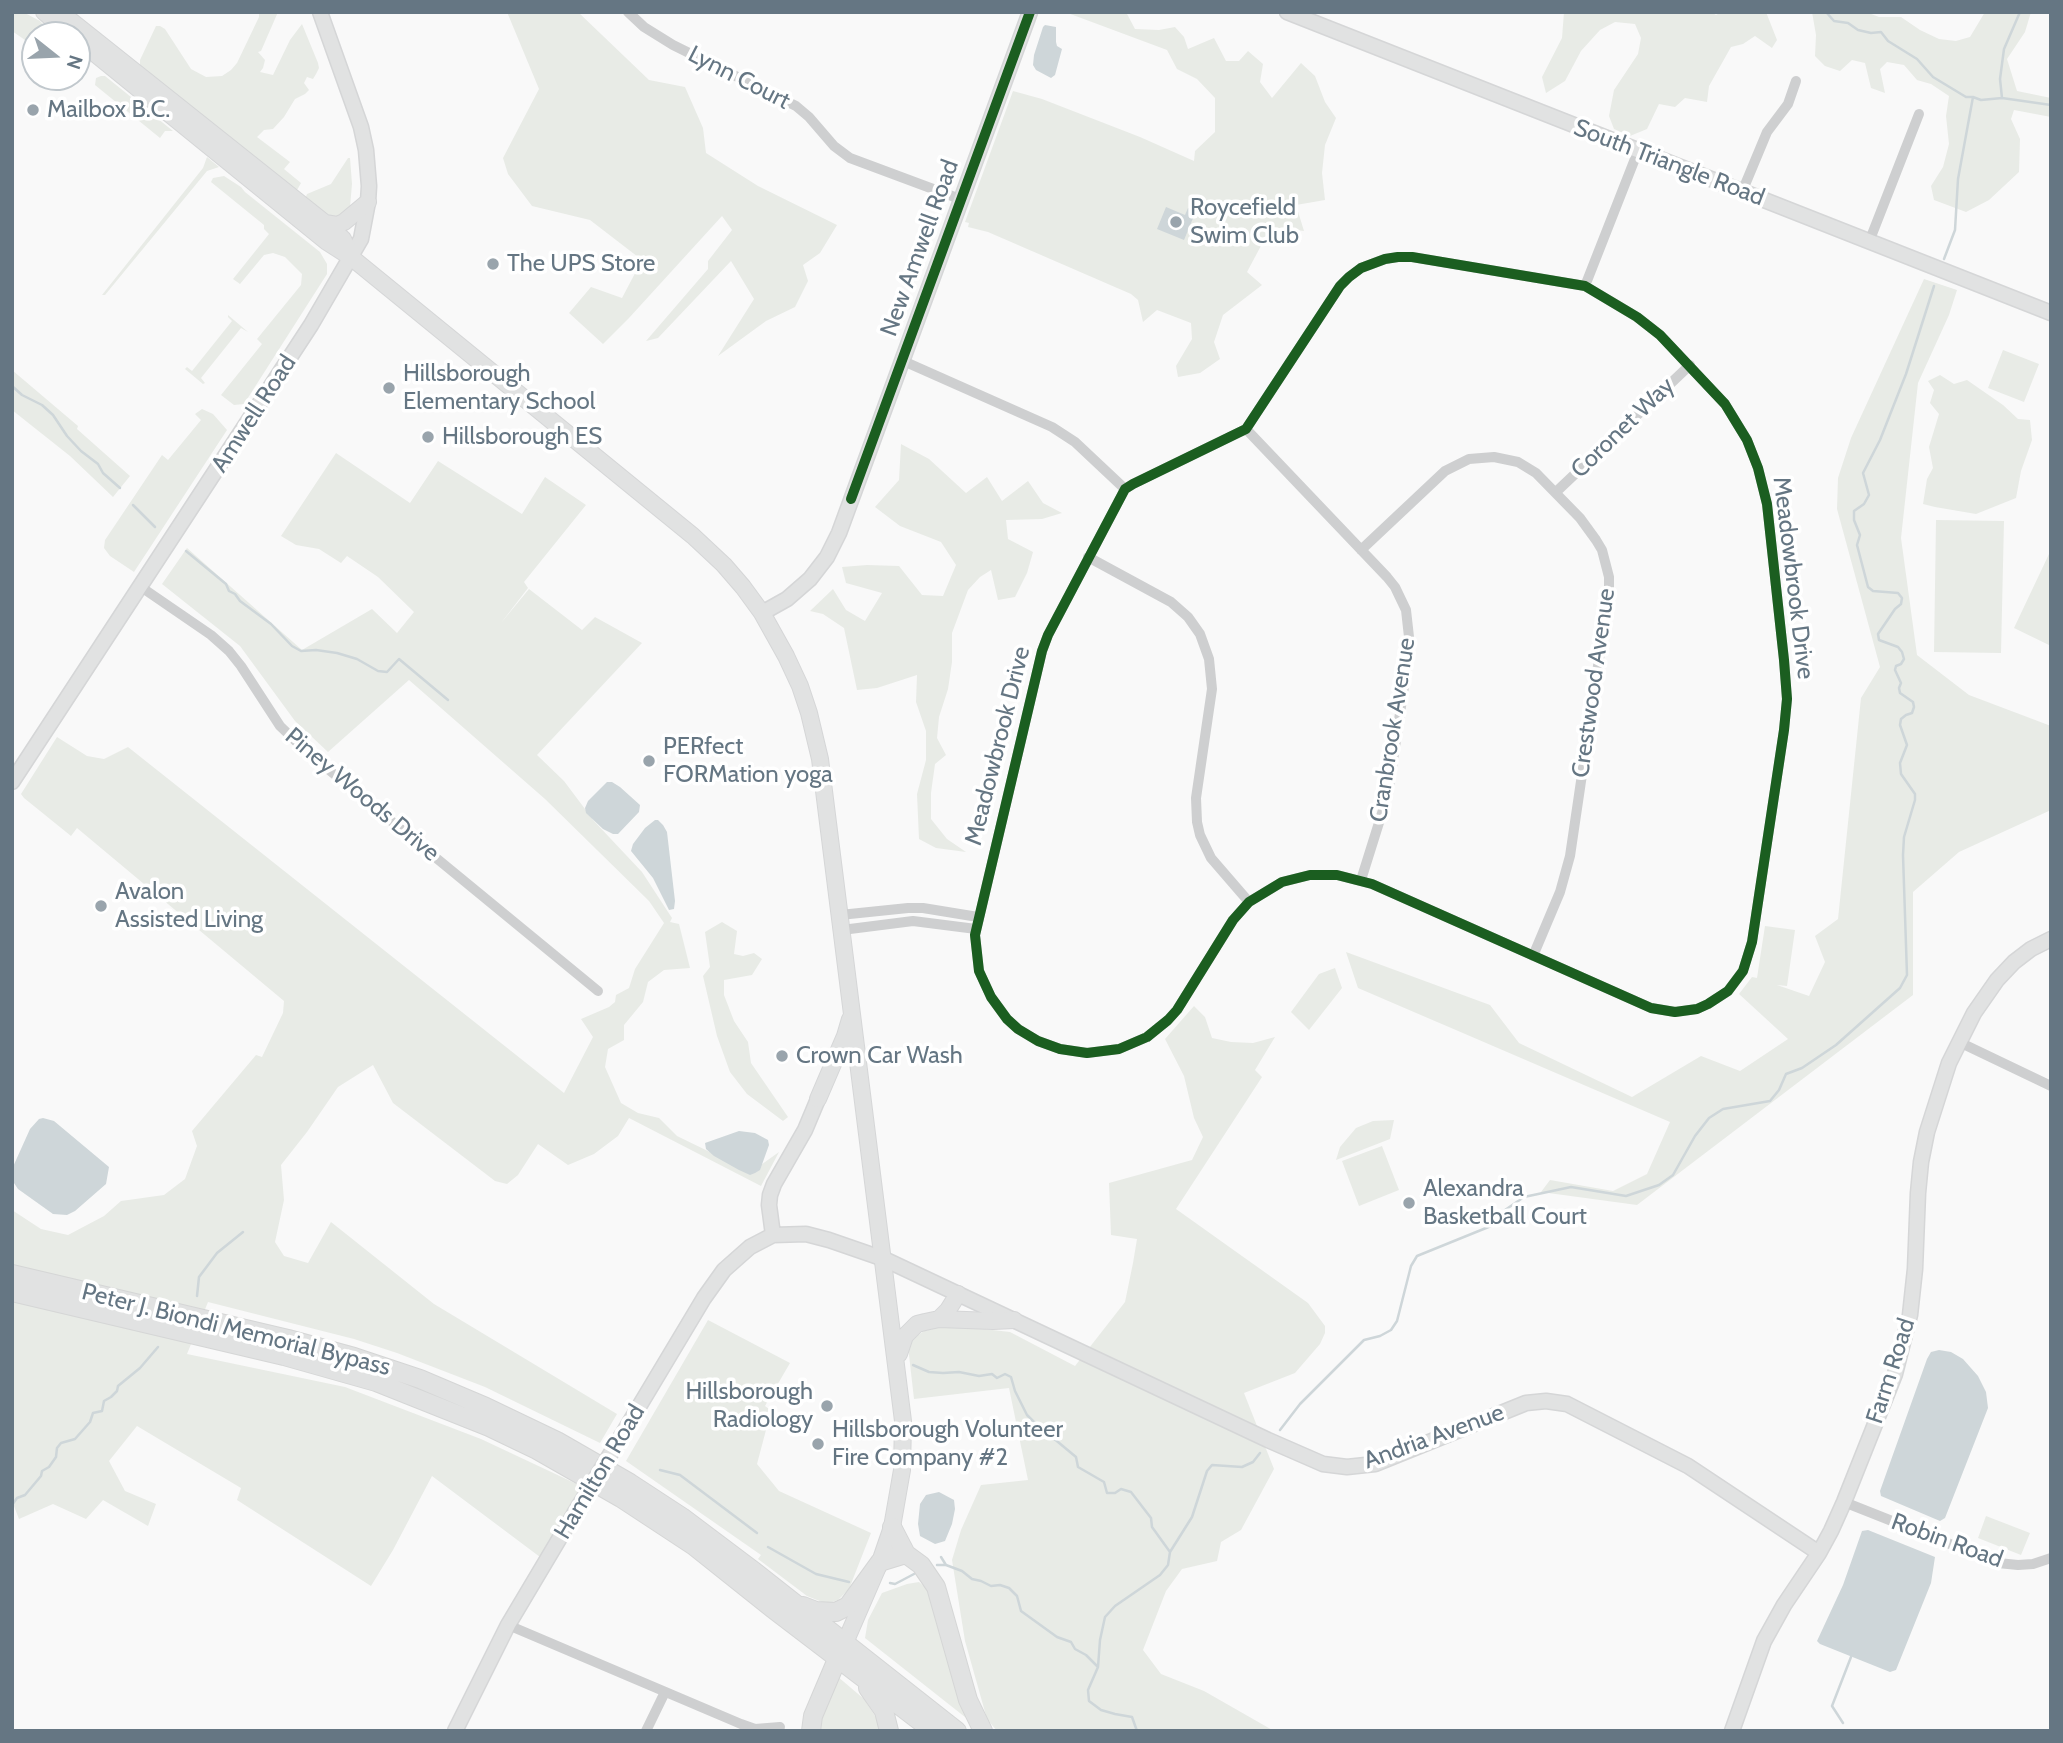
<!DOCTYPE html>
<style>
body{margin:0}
#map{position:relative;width:2063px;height:1743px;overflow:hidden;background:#f9f9f9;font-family:Cabin,sans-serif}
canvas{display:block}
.frame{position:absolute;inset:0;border:14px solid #657683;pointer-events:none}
.north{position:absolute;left:21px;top:21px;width:70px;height:70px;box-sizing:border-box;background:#fff;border:2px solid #c1c8cd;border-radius:50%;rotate:108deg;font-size:19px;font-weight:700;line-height:28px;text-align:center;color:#657683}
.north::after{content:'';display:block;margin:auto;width:24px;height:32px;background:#99a4ac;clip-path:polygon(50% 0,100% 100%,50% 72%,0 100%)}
</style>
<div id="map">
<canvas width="2063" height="1743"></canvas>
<div class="frame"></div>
<div class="north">N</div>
</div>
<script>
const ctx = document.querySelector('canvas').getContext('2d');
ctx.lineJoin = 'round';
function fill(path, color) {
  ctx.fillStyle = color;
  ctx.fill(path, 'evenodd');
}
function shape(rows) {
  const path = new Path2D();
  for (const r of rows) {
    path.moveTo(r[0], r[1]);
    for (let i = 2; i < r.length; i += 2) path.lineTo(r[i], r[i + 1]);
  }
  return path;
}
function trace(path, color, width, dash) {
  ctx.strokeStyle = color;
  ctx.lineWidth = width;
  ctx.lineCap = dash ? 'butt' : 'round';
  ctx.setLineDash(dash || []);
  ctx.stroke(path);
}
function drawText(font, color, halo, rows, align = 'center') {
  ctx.font = font + ' Cabin,sans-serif';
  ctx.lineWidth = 7;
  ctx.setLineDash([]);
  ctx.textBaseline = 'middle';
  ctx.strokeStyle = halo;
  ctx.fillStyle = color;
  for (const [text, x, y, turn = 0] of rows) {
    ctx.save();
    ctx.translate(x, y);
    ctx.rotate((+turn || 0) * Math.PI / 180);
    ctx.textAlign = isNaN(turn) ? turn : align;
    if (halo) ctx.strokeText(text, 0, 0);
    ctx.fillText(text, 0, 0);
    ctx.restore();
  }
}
fill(shape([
 [12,12,23,12,40,21,54,35,35,35,35,47,12,31],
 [259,12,278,12,261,51,258,52,265,60,263,68,260,72,273,75,290,40,302,24,318,63,319,68,316,74,313,79,307,77,304,83,309,90,305,94,295,99,284,117,273,129,264,130,257,137,290,162,284,169,301,183,297,190,292,190,143,71,140,65,140,60,156,26,160,26,165,29,191,69,206,77,222,76,231,70,237,63,259,17],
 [507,12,578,12,649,80,685,87,703,128,706,153,758,186,837,225,820,253,803,265,808,281,795,307,766,321,718,356,754,299,731,261,658,338,646,341,708,269,708,261,732,230,722,216,629,318,603,344,569,313,591,287,622,298,642,260,590,220,532,206,508,174,503,158,539,89],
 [1065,12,1126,12,1135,29,1159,30,1175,27,1184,37,1188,49,1214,38,1226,61,1239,61,1248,51,1263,64,1260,82,1272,98,1301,63,1315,76,1325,102,1336,118,1325,145,1322,173,1325,200,1296,205,1304,231,1271,227,1247,272,1262,285,1223,315,1214,342,1220,359,1200,373,1178,377,1176,366,1192,339,1191,323,1157,310,1143,322,1138,300,1131,294,988,232,968,227,969,223,965,222,1013,91,1042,99,1140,137,1194,161,1195,151,1215,132,1215,98,1197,79,1177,69,1167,50],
 [1564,12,1711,12,1716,15,1721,12,1766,12,1777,40,1772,48,1755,36,1743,44,1731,47,1709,86,1707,102,1685,98,1675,107,1659,104,1647,129,1630,136,1614,129,1609,116,1614,90,1638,54,1641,38,1635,24,1615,22,1600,30,1581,51,1565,81,1546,93,1542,77,1562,38],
 [1812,12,1866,12,1879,17,1901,17,1920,30,1939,39,1956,41,1970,37,1985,12,2031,12,2025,32,2007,59,2017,91,2051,98,2051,117,2014,110,2011,119,2020,139,2019,172,1989,200,1966,212,1934,200,1931,186,1943,167,1949,144,1946,116,1949,96,1931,84,1917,80,1904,65,1887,62,1880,69,1885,93,1871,88,1865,63,1852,60,1840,71,1825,66,1815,56,1816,35],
 [101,76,105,76,173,131,165,131,160,138,95,85,96,78],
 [207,157,219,167,207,171,105,295,102,295,203,168],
 [348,158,350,158,352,184,350,207,333,221,305,199,307,194,331,184],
 [224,176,241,187,245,192,320,252,327,264,327,274,244,404,234,405,221,395,262,344,257,339,301,285,302,274,285,257,273,253,264,255,240,284,233,279,269,234,264,229,264,225,211,182,213,178],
 [1924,279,1957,290,1949,315,1918,383,1901,538,1917,655,1969,695,2051,726,2051,810,1959,852,1913,892,1913,995,1637,1205,1541,1192,1550,1180,1613,1191,1647,1174,1670,1122,1358,988,1346,952,1490,1005,1519,1043,1632,1097,1701,1056,1740,1071,1788,1039,1739,994,1752,977,1757,978,1765,926,1795,930,1787,986,1777,985,1809,996,1825,962,1815,936,1838,919,1861,698,1880,667,1837,509,1838,478,1851,438],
 [228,315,248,332,241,328,201,378,205,383,203,384,185,369,187,367,192,371,232,321,228,317],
 [2003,350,2039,364,2024,402,1988,388],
 [12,370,78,426,77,429,130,476,113,497,70,456,12,410],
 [1940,375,1954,384,1967,380,2003,405,2018,419,2030,420,2032,440,2021,471,2016,498,1976,514,1935,507,1923,504,1927,479,1933,468,1929,447,1939,414,1930,403,1934,390,1928,381],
 [202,409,213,414,227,430,134,572,110,556,104,548,105,540,162,455,168,460,201,420,195,414],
 [901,444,929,459,966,493,987,477,1002,501,1028,481,1043,503,1062,513,1042,519,1006,520,1008,539,1033,552,1027,573,1015,597,998,600,991,570,980,577,968,590,952,633,952,662,948,689,939,717,937,738,946,755,935,764,931,793,931,819,947,839,966,852,936,848,919,839,917,794,926,760,926,731,916,702,917,675,877,688,857,690,844,628,823,614,810,611,833,589,846,610,865,621,882,593,846,583,842,567,867,565,899,566,922,595,943,596,956,565,941,542,900,526,875,507,899,480],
 [336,453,410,503,438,461,522,514,545,477,586,505,524,582,528,588,501,623,529,589,582,630,595,617,642,643,537,755,564,781,594,821,642,872,672,918,670,922,679,924,690,968,664,970,648,982,643,1002,624,1025,624,1040,608,1049,605,1067,621,1103,638,1113,659,1118,677,1136,751,1172,779,1152,761,1186,629,1118,618,1136,594,1154,568,1165,538,1144,518,1175,507,1184,495,1181,393,1103,373,1065,338,1087,307,1132,281,1165,284,1200,275,1242,284,1256,308,1263,331,1222,434,1304,617,1414,600,1443,485,1387,397,1353,354,1339,208,1302,187,1354,345,1387,481,1439,581,1486,540,1557,432,1476,393,1550,371,1586,237,1500,241,1488,137,1426,109,1461,125,1491,156,1504,148,1526,103,1500,86,1519,53,1504,19,1519,12,1501,12,1210,41,1229,68,1235,104,1216,121,1201,164,1195,185,1179,197,1146,192,1131,256,1055,262,1057,283,1013,284,1001,77,828,71,836,24,798,21,794,57,737,87,756,104,759,128,747,564,1093,593,1037,581,1019,609,1007,615,1002,616,995,629,988,635,969,664,923,649,901,545,799,409,680,328,752,295,721,240,646,162,584,187,548,302,650,372,609,397,633,414,612,378,577,347,556,341,563,319,549,296,545,281,536],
 [1936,520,2004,521,2001,653,1934,652],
 [2049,554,2051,555,2051,646,2014,628],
 [722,922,737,931,734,954,743,956,754,953,762,959,752,975,724,980,724,995,734,1021,748,1042,751,1063,788,1117,783,1121,747,1094,730,1072,717,1036,703,976,710,967,705,932],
 [1335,968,1342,988,1309,1030,1291,1012,1319,974],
 [1194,1006,1205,1017,1212,1038,1231,1042,1253,1043,1275,1037,1255,1070,1262,1077,1176,1209,1308,1303,1325,1326,1325,1333,1320,1344,1295,1373,1244,1393,1274,1469,1241,1530,1221,1542,1217,1561,1182,1569,1166,1591,1143,1650,1161,1674,1204,1691,1274,1731,997,1731,987,1719,965,1641,952,1560,961,1530,981,1485,1028,1480,1009,1388,914,1399,909,1355,909,1345,914,1338,924,1331,949,1325,1010,1332,1075,1366,1125,1302,1133,1263,1137,1239,1111,1235,1109,1183,1192,1160,1203,1137,1194,1118,1184,1076,1165,1039],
 [1394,1120,1390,1139,1336,1160,1340,1147,1356,1128,1373,1121],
 [1382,1146,1399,1190,1359,1206,1342,1161],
 [708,1320,790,1363,765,1406,769,1409,762,1423,766,1430,757,1464,779,1491,871,1533,849,1589,838,1600,827,1604,807,1596,758,1559,761,1555,626,1461],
 [1986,1516,2030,1533,2021,1555,1978,1538],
 [919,1582,926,1588,937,1617,970,1721,865,1638,868,1620,882,1593,907,1584],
 [837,1676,864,1699,877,1719,881,1718,885,1731,816,1731]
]), '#e8ebe6');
fill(shape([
 [1045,25,1056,27,1056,42,1057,46,1062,49,1055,75,1051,78,1036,70,1033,65,1034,55,1043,27],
 [1166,207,1185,215,1188,208,1196,211,1184,240,1157,229],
 [607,782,612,782,620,787,640,805,639,812,618,834,613,834,603,829,586,813,585,808,588,801],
 [655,820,658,820,663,825,667,832,675,901,674,909,669,910,653,878,631,851,633,844,645,828],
 [43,1118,54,1121,109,1167,106,1184,75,1211,67,1215,53,1214,18,1189,12,1180,12,1169,30,1129,39,1119],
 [739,1131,755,1133,768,1140,769,1145,760,1170,755,1173,750,1175,739,1170,714,1156,706,1149,705,1143],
 [1939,1350,1951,1352,1963,1359,1978,1376,1986,1392,1988,1408,1945,1518,1940,1521,1881,1496,1880,1491,1927,1359,1931,1352],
 [939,1492,954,1500,955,1509,952,1524,945,1541,935,1544,920,1536,918,1524,920,1504,926,1495],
 [1868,1530,1935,1557,1931,1583,1896,1670,1890,1672,1820,1644,1817,1641,1843,1585,1862,1531]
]), '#ced6d9');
trace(shape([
 [1826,12,1834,21,1848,23,1858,30,1871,33,1881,32,1888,41,1917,59,1933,77,1966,97,1973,97,1981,100,2002,98,2051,105],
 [2002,98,2000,79,2004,49,2020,12],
 [1944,259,1955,230,1958,179,1973,97],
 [12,386,22,395,42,405,53,415,67,436,81,451,98,464,103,473,120,488],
 [133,505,155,527],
 [186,551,226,584,229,591,235,594,240,601,271,624,292,646,301,651,316,650,337,653,357,659,378,671,387,672,399,659,448,700],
 [197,1296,199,1277,217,1253,243,1232],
 [913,1365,929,1372,943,1373,959,1372,979,1376,992,1374,997,1378,1005,1374,1011,1377,1015,1391,1027,1415,1038,1426],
 [1280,1430,1300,1404,1364,1340,1380,1336,1391,1330,1397,1321,1411,1266,1417,1256,1491,1226,1505,1210,1524,1197,1571,1187,1626,1196,1659,1185,1673,1175,1695,1136,1709,1118,1723,1109,1770,1101,1779,1090,1786,1074,1802,1068,1836,1045,1900,988,1907,975,1903,855,1904,837,1915,800,1915,794,1901,774,1900,763,1907,745,1900,725,1901,719,1906,715,1912,713,1914,707,1913,702,1900,693,1899,688,1901,683,1895,670,1896,666,1901,664,1904,659,1902,652,1898,647,1879,640,1878,634,1895,609,1901,604,1902,598,1898,593,1873,591,1868,587,1857,545,1860,535,1854,520,1854,511,1864,504,1869,495,1863,473,1880,440,1906,374,1934,286],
 [1052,1437,1076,1457,1078,1467,1104,1482,1107,1493,1115,1493,1121,1489,1131,1492,1151,1518,1152,1527,1170,1552],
 [660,1470,680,1475,757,1533],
 [12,1505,17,1498,25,1495,41,1476,42,1471,49,1467,56,1457,57,1448,61,1443,75,1439,90,1422,93,1413,102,1411,104,1401,111,1397,117,1391,118,1386,140,1368,158,1347],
 [768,1547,816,1574,849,1582],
 [941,1557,946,1565],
 [937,1565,946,1565,962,1571,972,1579,981,1581,991,1586,1000,1585,1009,1588,1017,1596,1021,1611,1057,1637,1071,1642,1075,1649,1086,1655,1098,1667],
 [890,1583,895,1584,914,1574],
 [1843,1723,1832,1706,1851,1657],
 [1137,1731,1132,1717,1115,1714,1101,1710,1089,1701,1088,1690,1098,1667,1100,1640,1105,1617,1115,1606,1160,1575,1168,1565,1170,1552,1192,1517,1207,1471,1212,1465,1242,1467,1253,1462,1260,1453]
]), '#ced6d9', 2.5);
const secondary = shape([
 [1287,12,2051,313],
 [762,613,787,599,810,579,827,557,839,533,1030,12],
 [12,782,311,325,361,239,368,202,369,186,366,150,361,127,320,12],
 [773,1235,769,1205,770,1195,774,1184,805,1130,818,1099],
 [622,1435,704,1298,724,1270,750,1247,773,1235,806,1234,829,1240,884,1259,1268,1440,1323,1464,1347,1467,1375,1464,1526,1403,1546,1401,1567,1404,1688,1466,1819,1553],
 [455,1731,508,1625,574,1514],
 [1732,1731,1764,1641,1784,1605,1819,1553,1831,1531,1844,1502,1895,1374,1910,1315,1915,1269,1918,1193,1921,1162,1927,1132,1949,1063,1974,1013,1997,980,2014,962,2031,949,2051,939]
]);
const primary = shape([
 [44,12,66,31],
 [60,12,325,223,343,239,352,258],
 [77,39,327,242,352,258,693,536,724,565,743,587,762,613,786,656,800,686,809,713,820,759,903,1421,902,1470,892,1527,880,1562,841,1652],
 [325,223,337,225,344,222,368,202],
 [818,1099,845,1036,850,1019],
 [939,1319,948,1310,958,1294],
 [899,1354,905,1336,917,1324,925,1322,939,1319,993,1321,1014,1320]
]);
const highway = shape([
 [12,1274,288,1339,354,1357,420,1379,486,1407,557,1441,630,1483,682,1517,755,1572,957,1731],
 [12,1292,284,1356,376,1382,489,1427,537,1450,621,1498,694,1546,773,1609,933,1731],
 [892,1527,906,1554,921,1565,936,1587,968,1700,983,1731],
 [803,1606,816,1611,836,1612,848,1606,880,1562,906,1554],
 [868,1688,884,1711,889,1731],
 [811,1731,813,1716,838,1657]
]);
trace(secondary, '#d5d6d7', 17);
trace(primary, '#d5d6d7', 18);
trace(highway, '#d5d6d6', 20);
trace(shape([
 [628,12,644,27,673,45,796,106,809,117,834,146,850,158,960,199],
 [1742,192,1767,132,1788,104,1796,81],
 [1869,242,1919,114],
 [1398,257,1412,257,1585,286,1637,317,1660,335,1725,404,1747,440,1758,468,1767,504,1784,660,1787,699,1784,730,1752,942,1743,971,1728,991,1708,1004,1697,1009,1675,1012,1651,1008,1372,884,1337,875,1310,875,1282,882,1249,902,1233,920,1177,1010,1168,1020,1147,1037,1119,1049,1087,1053,1060,1049,1038,1041,1018,1029,1007,1019,991,997,979,971,975,935,1042,651,1048,635,1125,489,1133,484,1246,429,1340,286,1349,277,1361,268,1385,259,1398,257],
 [1585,286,1638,151],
 [901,360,1052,427,1075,442,1125,489],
 [1246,429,1387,577,1395,587,1406,610,1410,646,1388,794,1361,880],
 [1556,492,1690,365],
 [1361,550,1445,471,1469,459,1494,457,1518,462,1536,473,1580,518,1596,540,1602,550,1609,577,1609,591,1570,856,1560,892,1533,956],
 [1088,557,1171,602,1188,617,1200,634,1209,659,1212,689,1196,798,1197,822,1200,835,1211,858,1249,902],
 [141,587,211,635,229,651,241,666,280,726,306,751,598,991],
 [840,915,908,908,923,908,978,917],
 [842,930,913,921,976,929],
 [1959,1042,2051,1086],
 [1844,1502,1998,1563,2018,1565,2033,1564,2051,1558],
 [508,1625,741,1724,755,1729,780,1727],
 [646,1731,665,1692]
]), '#cecfd0', 10);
trace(secondary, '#e1e2e2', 14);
trace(primary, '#e1e2e2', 16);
trace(highway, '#e1e2e2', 18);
const secondaryBridge = shape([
 [574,1514,622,1435]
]);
trace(secondaryBridge, '#d5d6d7', 17, []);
trace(secondaryBridge, '#e1e2e2', 14);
trace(shape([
 [1398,257,1412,257,1585,286,1637,317,1660,335,1725,404,1747,440,1758,468,1767,504,1784,660,1787,699,1784,730,1752,942,1743,971,1728,991,1708,1004,1697,1009,1675,1012,1651,1008,1372,884,1337,875,1310,875,1282,882,1249,902,1233,920,1177,1010,1168,1020,1147,1037,1119,1049,1087,1053,1060,1049,1038,1041,1018,1029,1007,1019,991,997,979,971,975,935,1042,651,1048,635,1125,489,1133,484,1246,429,1340,286,1349,277,1361,268,1385,259,1398,257],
 [851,499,1030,12]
]), '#1b5e20', 10);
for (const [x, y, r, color] of [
 [33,110,7,"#99a4ac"],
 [1176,222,7,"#99a4ac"],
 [493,264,7,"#99a4ac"],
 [389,388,7,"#99a4ac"],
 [428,437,7,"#99a4ac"],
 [649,761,7,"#99a4ac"],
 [101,906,7,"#99a4ac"],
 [782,1056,7,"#99a4ac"],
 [1409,1203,7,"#99a4ac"],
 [827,1406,7,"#99a4ac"],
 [818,1444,7,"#99a4ac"]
]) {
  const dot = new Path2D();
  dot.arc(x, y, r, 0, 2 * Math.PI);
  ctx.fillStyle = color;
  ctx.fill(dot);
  trace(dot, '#fff', 2.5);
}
drawText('24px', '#657683', '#fff', [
 ["Lynn Court",739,78,27],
 ["South Triangle Road",1669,163,21],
 ["New Amwell Road",920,248,-70],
 ["Amwell Road",254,414,-57],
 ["Coronet Way",1623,428,-44],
 ["Meadowbrook Drive",1793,578,83],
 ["Crestwood Avenue",1594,683,-82],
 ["Cranbrook Avenue",1393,730,-81],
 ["Meadowbrook Drive",998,746,-76],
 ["Piney Woods Drive",362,795,40],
 ["Peter J. Biondi Memorial Bypass",236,1330,14],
 ["Farm Road",1891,1371,-72],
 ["Andria Avenue",1434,1437,-20],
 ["Hamilton Road",600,1472,-59],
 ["Robin Road",1947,1541,20]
]);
drawText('24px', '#657683', '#fff', [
 ["Mailbox B.C.",47,110],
 ["Roycefield",1190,208],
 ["Swim Club",1190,236],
 ["The UPS Store",507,264],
 ["Hillsborough",403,374],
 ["Elementary School",403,402],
 ["Hillsborough ES",442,437],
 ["PERfect",663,747],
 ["FORMation yoga",663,775],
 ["Avalon",115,892],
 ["Assisted Living",115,920],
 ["Crown Car Wash",796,1056],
 ["Alexandra",1423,1189],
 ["Basketball Court",1423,1217],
 ["Hillsborough",813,1392,"right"],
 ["Radiology",813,1420,"right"],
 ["Hillsborough Volunteer",832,1430],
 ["Fire Company #2",832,1458]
], 'left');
</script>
